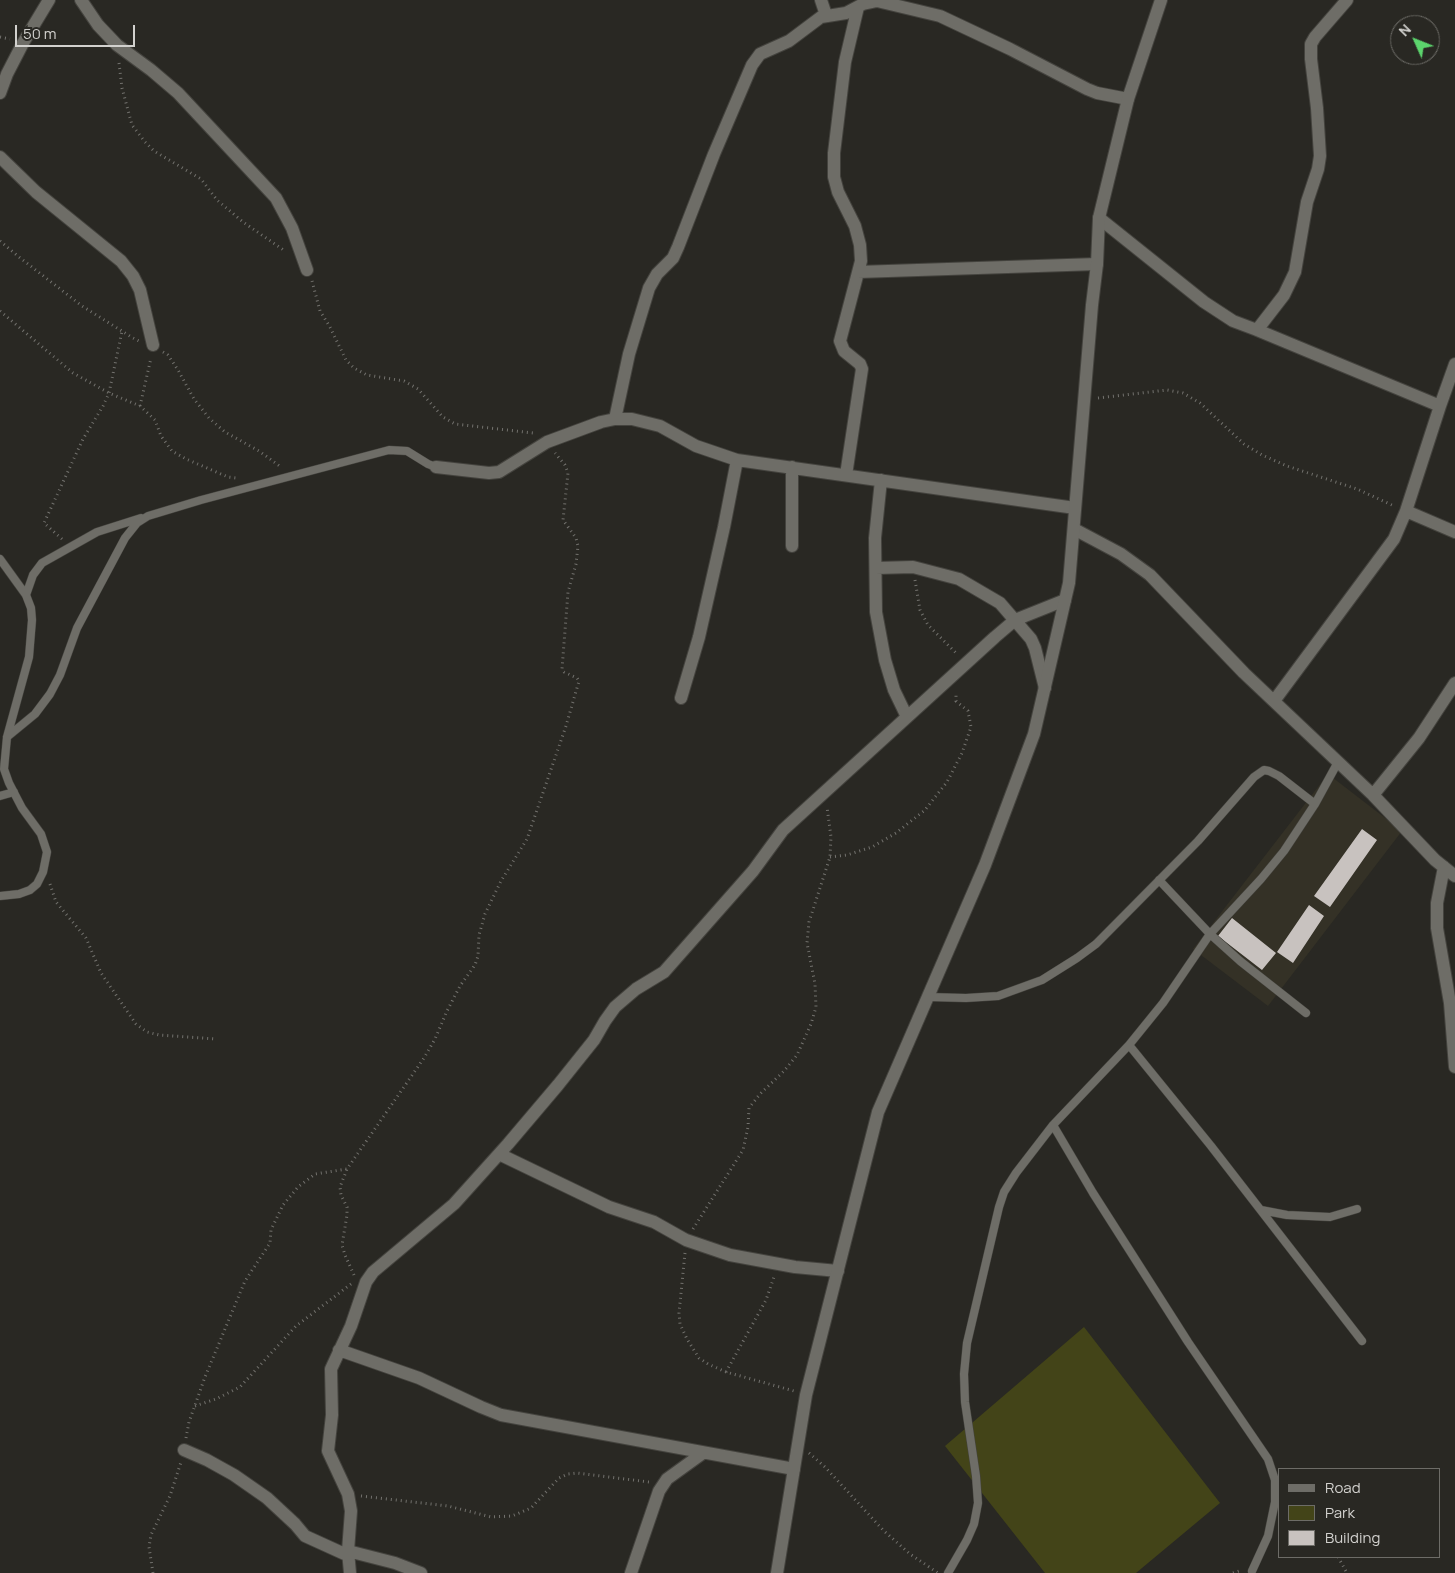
<!DOCTYPE html>
<style>
body{margin:0}
#map{position:relative;width:1455px;height:1573px;overflow:hidden;background:#292823;font-family:Manrope,sans-serif}
canvas{display:block}
.legend{position:absolute;left:1278px;top:1468px;width:162px;height:90px;box-sizing:border-box;background:#292823;border:1px solid #6d6c67;margin:0;padding:6px 9px;list-style:none;font-size:15px;color:#d2d1ce}
.legend li{display:flex;align-items:center;gap:10px;height:25px}
.legend b{width:25px;border:1px solid #6d6c67}
.north{position:absolute;left:1390px;top:15px;width:50px;height:50px;box-sizing:border-box;background:#292823;border:1px solid #6d6c67;border-radius:50%;rotate:314deg;font-size:14px;font-weight:700;line-height:20px;text-align:center;color:#d2d1ce}
.north::after{content:'';display:block;margin:auto;width:18px;height:22px;background:#5cd56d;clip-path:polygon(50% 0,100% 100%,50% 72%,0 100%)}
.scale{position:absolute;left:15px;top:25px;width:120px;height:22px;box-sizing:border-box;border:2px solid #d2d1ce;border-top:0;padding-left:6px;font-size:15px;line-height:18px;white-space:nowrap;color:#d2d1ce;-webkit-text-stroke:4px #292823;paint-order:stroke}
</style>
<div id="map">
<canvas width="1455" height="1573"></canvas>
<ul class="legend">
<li><b style="height:6px;background:#6e6d67"></b>Road</li>
<li><b style="height:14px;background:#434418"></b>Park</li>
<li><b style="height:14px;background:#c8c2bf"></b>Building</li>
</ul>
<div class="north">N</div>
<div class="scale">50 m</div>
</div>
<script>
const ctx = document.querySelector('canvas').getContext('2d');
ctx.lineJoin = 'round';
function fill(path, color) {
  ctx.fillStyle = color;
  ctx.fill(path, 'evenodd');
}
function shape(rows) {
  const path = new Path2D();
  for (const r of rows) {
    path.moveTo(r[0], r[1]);
    for (let i = 2; i < r.length; i += 2) path.lineTo(r[i], r[i + 1]);
  }
  return path;
}
function trace(path, color, width, dash) {
  ctx.strokeStyle = color;
  ctx.lineWidth = width;
  ctx.lineCap = dash ? 'butt' : 'round';
  ctx.setLineDash(dash || []);
  ctx.stroke(path);
}
fill(shape([
 [1328,774,1402,831,1268,1006,1193,949]
]), '#343126');
fill(shape([
 [1084,1327,1220,1503,1136,1573,1045,1573,945,1446]
]), '#434418');
fill(shape([
 [1362,829,1377,840,1330,907,1314,896],
 [1309,905,1324,916,1293,963,1277,952],
 [1232,918,1276,953,1262,970,1218,936]
]), '#c8c2bf');
const lane = shape([
 [0,559,26,595,31,608,32,620,29,657,7,737,4,769,9,783,22,808,41,834,47,852,43,872,37,884,30,890,19,894,0,896],
 [26,595,33,575,42,563,97,532,141,518],
 [7,737,35,714,50,694,60,675,77,628,125,538,137,523,148,516,201,500,389,450,407,451,428,464,436,467],
 [0,796,14,792],
 [1159,880,1210,934,1240,961,1306,1013],
 [928,997,966,998,998,996,1042,980,1077,958,1096,944,1198,841,1254,777,1264,770,1269,771,1279,776,1315,804],
 [1129,1045,1211,1146,1362,1341],
 [1053,1125,1093,1193,1188,1342,1268,1459,1275,1480,1275,1502,1268,1536,1252,1571],
 [1261,1210,1287,1215,1330,1217,1357,1209],
 [948,1573,967,1540,974,1524,978,1503,976,1476,965,1402,964,1374,967,1343,999,1207,1004,1192,1016,1173,1053,1125,1129,1045,1163,1003,1210,934,1261,879,1284,851,1315,804,1338,762]
]);
const street = shape([
 [81,0,98,25,117,45,151,70,178,93,276,198,292,228,307,270],
 [821,0,826,15],
 [0,93,7,74,23,43,49,0],
 [0,157,36,192,121,261,133,276,140,290,153,345],
 [1099,218,1204,302,1233,321,1257,330,1440,406],
 [858,272,1097,264],
 [1257,330,1284,295,1295,272,1307,202,1318,169,1320,156,1317,108,1311,59,1311,44,1315,37,1347,0],
 [615,419,629,354,649,288,657,274,673,258,678,247,714,154,752,65,760,54,789,41,821,17,846,13,863,4,877,1,940,16,1010,49,1087,89,1097,93,1128,99],
 [436,467,489,473,499,472,547,442,601,422,615,419,632,419,660,426,696,446,737,460,1075,508],
 [792,467,792,546],
 [846,475,862,369,860,364,844,351,840,341,861,261,860,245,855,226,838,192,834,177,834,153,845,62,858,7],
 [881,480,875,538,876,612,885,660,894,690,907,717],
 [1406,511,1455,532],
 [1074,529,1121,554,1150,575,1244,673,1373,795,1435,860,1455,876],
 [876,568,913,567,959,579,1000,603,1031,639,1035,648,1045,688],
 [681,698,699,637,724,527,737,460],
 [1274,701,1394,539,1406,511,1440,406,1455,364],
 [1373,795,1419,738,1455,683],
 [1444,867,1437,903,1437,928,1450,1003,1455,1067],
 [499,1154,609,1207,654,1222,686,1240,730,1255,795,1267,838,1271],
 [339,1350,419,1378,481,1407,501,1415,794,1469],
 [184,1450,207,1460,234,1475,267,1498,295,1524,305,1536,349,1556],
 [348,1551,395,1563,421,1573],
 [350,1573,348,1551,351,1511,348,1494,328,1451,332,1415,331,1369,351,1326,366,1282,373,1272,454,1204,508,1144,558,1085,594,1040,605,1021,615,1007,636,989,664,972,753,871,783,830,995,637,1015,620,1065,600],
 [631,1573,659,1491,667,1479,703,1453]
]);
const secondary = shape([
 [777,1573,806,1395,878,1112,985,865,1034,734,1069,583,1092,305,1097,264,1099,218,1128,99,1161,0]
]);
trace(lane, '#44433e', 9);
trace(street, '#44433e', 14);
trace(secondary, '#44433e', 14);
trace(shape([
 [0,37,10,39],
 [119,63,122,88,132,125,145,142,154,151,201,179,217,200,243,222,285,251],
 [0,241,19,257,82,306,133,338,139,341],
 [312,281,320,311,330,327,346,360,354,368,367,375,404,381,418,389,443,417,455,424,533,433],
 [0,311,73,373,109,393,140,406,155,420,161,436,172,451,186,459,228,477,236,478],
 [163,352,168,355,178,370,194,399,209,418,225,432,259,451,281,467],
 [1098,398,1167,390,1183,393,1200,403,1244,444,1262,455,1287,466,1357,489,1394,506],
 [140,406,151,358],
 [62,539,44,523,83,439,103,406,109,393,122,331],
 [915,580,920,610,928,625,957,654],
 [830,857,847,855,872,847,896,833,925,810,947,782,962,753,971,727,968,711,956,701,956,692],
 [50,884,56,902,86,938,101,973,136,1024,147,1032,159,1035,216,1039],
 [693,1229,743,1150,748,1127,749,1108,760,1094,784,1071,797,1055,811,1024,816,1007,815,984,807,943,809,922,830,857,831,837,827,807],
 [685,1253,679,1313,680,1324,687,1339,699,1358,708,1364,726,1372,794,1391],
 [354,1275,345,1255,342,1245,347,1215,347,1207,341,1195,340,1187,347,1169,424,1058,435,1039,447,1011,460,986,475,965,478,956,479,935,485,914,501,881,527,839,566,726,579,681,577,678,564,672,562,669,568,592,576,564,578,546,576,538,563,520,568,473,565,465,555,453],
 [726,1372,766,1300,774,1277],
 [195,1406,216,1399,240,1387,296,1326,351,1284],
 [186,1438,189,1422,205,1377,245,1281,270,1243,271,1230,283,1205,298,1187,315,1174,347,1169],
 [809,1453,825,1467,884,1531,910,1554,938,1573],
 [361,1496,448,1506,491,1517,512,1516,531,1508,559,1478,568,1474,577,1473,649,1482],
 [1338,1557,1347,1573],
 [153,1573,149,1547,151,1535,170,1496,181,1462],
 [1233,1573,1242,1570]
]), '#73726e', 3, [1, 4]);
trace(lane, '#6e6d67', 8);
trace(street, '#6e6d67', 12);
trace(secondary, '#6e6d67', 12);
</script>
